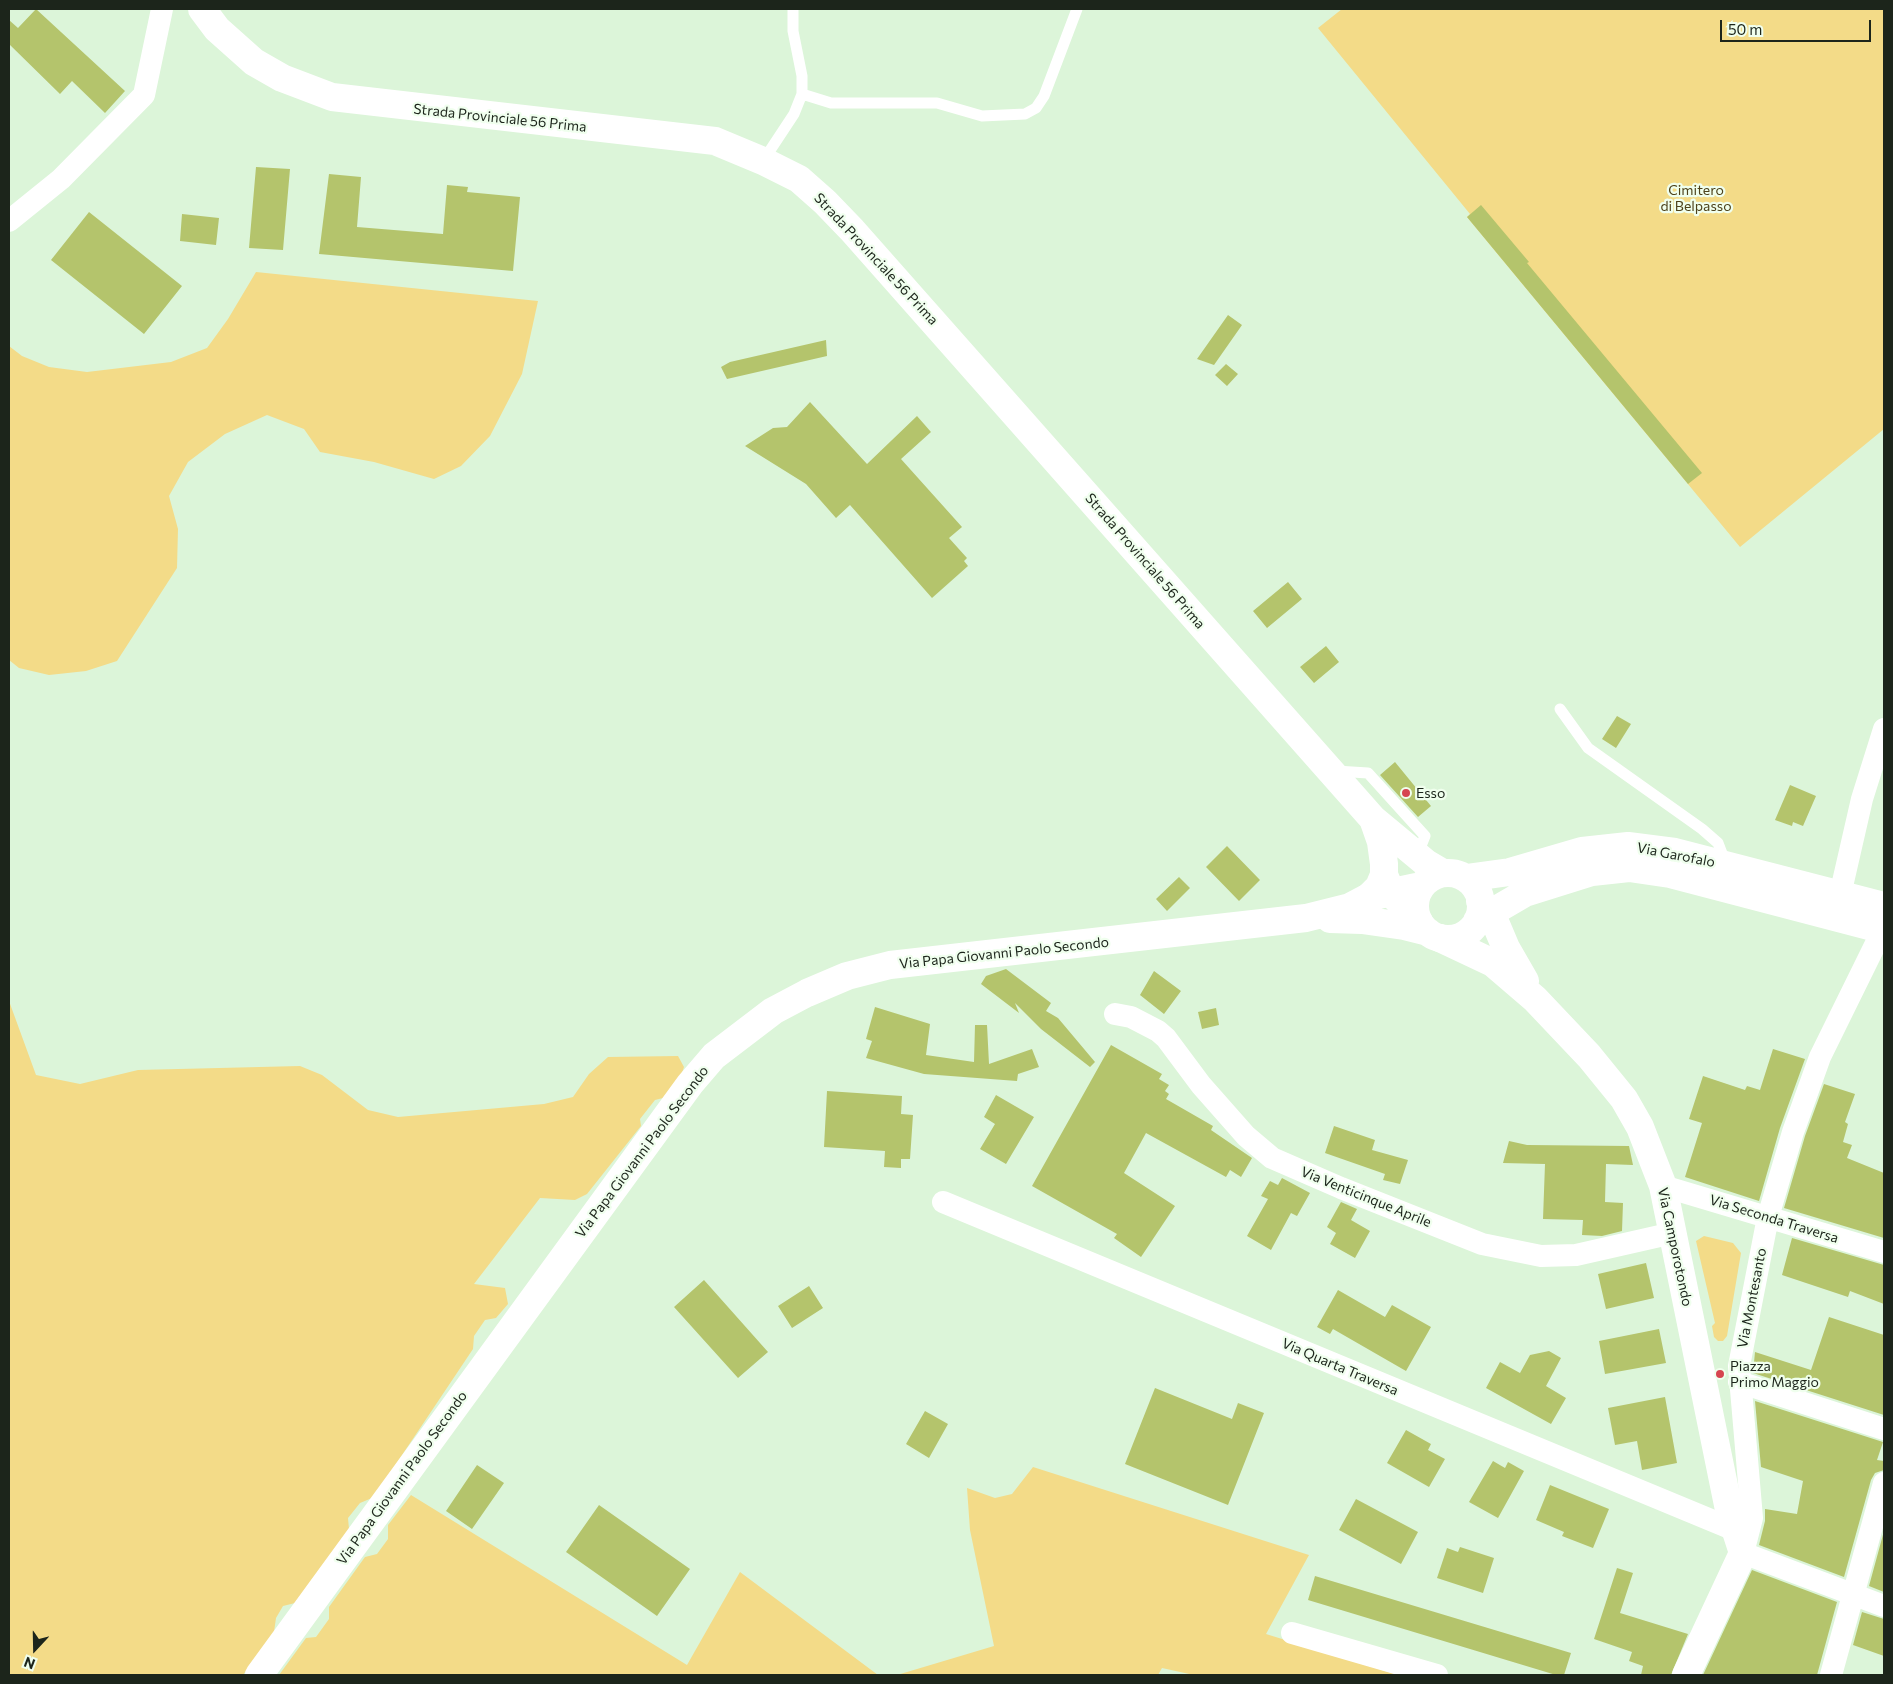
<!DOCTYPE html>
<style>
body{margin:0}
#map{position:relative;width:1893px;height:1684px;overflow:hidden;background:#dcf5d9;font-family:Commissioner,sans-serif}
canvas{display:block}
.frame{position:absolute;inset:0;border:10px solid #1c251b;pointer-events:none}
.north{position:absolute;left:10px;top:1624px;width:50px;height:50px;-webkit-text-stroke:4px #f0ffee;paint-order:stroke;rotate:201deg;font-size:14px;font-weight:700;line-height:20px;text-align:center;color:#1c251b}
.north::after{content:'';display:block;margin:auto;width:18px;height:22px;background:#1c251b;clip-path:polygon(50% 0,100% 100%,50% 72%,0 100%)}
.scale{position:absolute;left:1720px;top:20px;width:151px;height:22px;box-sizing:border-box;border:2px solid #1c251b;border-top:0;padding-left:6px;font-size:15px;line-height:18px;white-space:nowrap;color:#1c251b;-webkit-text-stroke:4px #f0ffee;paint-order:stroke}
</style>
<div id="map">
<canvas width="1893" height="1684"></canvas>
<div class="frame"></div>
<div class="north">N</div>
<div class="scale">50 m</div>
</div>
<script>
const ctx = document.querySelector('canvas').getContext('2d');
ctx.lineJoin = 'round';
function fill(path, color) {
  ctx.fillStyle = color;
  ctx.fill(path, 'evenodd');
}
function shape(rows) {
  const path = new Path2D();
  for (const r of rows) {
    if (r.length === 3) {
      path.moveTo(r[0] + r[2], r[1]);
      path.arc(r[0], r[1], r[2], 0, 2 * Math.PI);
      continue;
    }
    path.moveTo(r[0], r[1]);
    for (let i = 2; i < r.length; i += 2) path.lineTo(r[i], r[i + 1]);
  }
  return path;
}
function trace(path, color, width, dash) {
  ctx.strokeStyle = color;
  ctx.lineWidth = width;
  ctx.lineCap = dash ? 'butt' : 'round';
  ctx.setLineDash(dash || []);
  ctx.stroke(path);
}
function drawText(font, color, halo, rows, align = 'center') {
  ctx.font = font + ' Commissioner,sans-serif';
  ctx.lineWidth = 4.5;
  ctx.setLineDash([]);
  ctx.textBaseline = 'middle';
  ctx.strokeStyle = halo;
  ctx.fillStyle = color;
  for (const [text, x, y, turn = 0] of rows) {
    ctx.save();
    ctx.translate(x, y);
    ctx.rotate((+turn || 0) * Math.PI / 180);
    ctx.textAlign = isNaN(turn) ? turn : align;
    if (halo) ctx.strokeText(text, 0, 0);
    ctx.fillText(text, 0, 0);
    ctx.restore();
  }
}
fill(shape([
 [1342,9,1884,9,1884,429,1740,547,1467,217,1470,214,1318,28],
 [256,272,538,301,522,374,490,436,461,466,434,479,374,462,320,452,304,429,267,415,225,434,188,462,169,496,178,529,177,568,117,661,86,671,49,675,19,668,9,660,9,346,22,356,49,367,87,372,171,362,207,348,228,319],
 [9,1001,36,1075,80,1084,138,1070,300,1066,322,1075,368,1110,398,1117,544,1104,573,1097,589,1074,608,1057,678,1056,684,1067,681,1076,663,1098,655,1100,640,1119,641,1126,587,1194,575,1200,540,1198,474,1284,505,1288,508,1304,496,1318,485,1320,474,1336,473,1349,386,1479,372,1498,360,1503,348,1518,349,1529,295,1603,283,1606,276,1618,274,1632,243,1675,9,1675],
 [1704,1236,1733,1243,1741,1253,1727,1336,1723,1341,1718,1341,1714,1337,1712,1326,1715,1323,1696,1241],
 [1033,1467,1309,1555,1266,1634,1398,1675,1194,1675,1162,1668,1158,1675,897,1675,994,1646,970,1530,967,1488,995,1498,1012,1494],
 [411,1495,687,1665,740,1572,878,1675,279,1675,306,1638,316,1637,329,1619,329,1607,365,1557,377,1554,388,1539,388,1525]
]), '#f3db88');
fill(shape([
 [36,9,125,91,105,113,72,81,60,94,9,44,9,20,18,28],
 [256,167,290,169,283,250,249,248],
 [329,174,361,177,357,227,443,234,447,185,468,187,467,192,520,197,513,271,319,254],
 [1481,205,1529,262,1527,263,1702,473,1688,484,1467,217],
 [89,212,182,286,144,334,51,260],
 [182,214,219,218,216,245,180,241],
 [1228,315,1242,325,1214,365,1197,359],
 [826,340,827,356,727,379,721,367,730,362],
 [1226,364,1238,374,1227,386,1215,375],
 [810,402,867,464,917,416,931,432,901,459,962,527,949,538,967,558,964,561,968,566,932,598,850,505,836,518,806,484,745,446,773,428,787,427],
 [1288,582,1302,599,1267,628,1253,611],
 [1326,646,1339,662,1314,683,1300,667],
 [1617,716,1631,724,1616,748,1602,739],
 [1395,762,1431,806,1418,817,1380,775],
 [1790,785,1816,796,1803,826,1793,822,1792,826,1775,820],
 [1227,846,1260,880,1239,901,1206,867],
 [1179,877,1190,888,1167,911,1156,899],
 [1006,969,1051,1003,1046,1011,1058,1018,1095,1062,1090,1067,1041,1029,1015,1003,1019,1013,981,984,986,976],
 [1154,971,1181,991,1164,1014,1140,995],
 [875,1007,930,1024,926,1055,974,1062,975,1025,987,1025,989,1064,1032,1049,1039,1067,1018,1074,1017,1081,924,1074,866,1058,872,1041,866,1039],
 [1216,1008,1219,1025,1202,1029,1198,1012],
 [1111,1045,1162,1074,1159,1079,1169,1085,1165,1091,1169,1094,1166,1099,1213,1126,1211,1130,1252,1158,1241,1177,1230,1170,1226,1177,1146,1133,1124,1173,1175,1206,1141,1257,1114,1238,1117,1234,1032,1186],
 [1773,1049,1805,1059,1780,1128,1759,1201,1685,1177,1702,1123,1689,1119,1703,1076,1745,1090,1747,1086,1760,1090],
 [1824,1084,1855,1094,1845,1122,1848,1124,1843,1142,1852,1145,1847,1158,1884,1173,1884,1238,1784,1208,1805,1136],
 [827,1091,902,1096,901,1114,913,1115,910,1159,901,1159,901,1168,884,1167,885,1151,824,1147],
 [996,1095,1034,1117,1006,1164,980,1149,995,1124,984,1117],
 [1334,1126,1375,1140,1372,1150,1408,1160,1400,1184,1383,1180,1385,1174,1325,1153],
 [1509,1141,1527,1145,1629,1146,1633,1165,1606,1164,1605,1202,1623,1203,1622,1231,1602,1236,1582,1235,1583,1220,1543,1219,1545,1164,1503,1163],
 [1282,1178,1310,1193,1297,1216,1291,1213,1271,1250,1247,1236,1268,1199,1261,1196,1270,1181,1278,1185],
 [1341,1202,1357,1209,1351,1220,1370,1231,1355,1258,1330,1244,1336,1233,1327,1227],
 [1792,1238,1884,1265,1884,1304,1850,1291,1848,1297,1782,1275],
 [1646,1263,1654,1298,1606,1309,1598,1274],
 [704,1280,768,1352,738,1378,674,1307],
 [809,1286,823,1308,792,1328,778,1306],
 [1338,1290,1385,1317,1392,1305,1431,1327,1406,1371,1333,1329,1330,1334,1317,1327],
 [1829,1317,1884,1335,1884,1415,1753,1373,1755,1352,1811,1370],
 [1659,1329,1666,1363,1605,1374,1599,1341],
 [1549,1351,1561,1358,1546,1386,1566,1398,1551,1424,1486,1388,1500,1362,1520,1373,1530,1355],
 [1155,1388,1232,1419,1238,1403,1264,1413,1228,1505,1125,1464],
 [1665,1397,1677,1463,1642,1470,1637,1441,1615,1445,1608,1408],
 [1755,1401,1883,1442,1877,1460,1884,1461,1884,1470,1875,1473,1871,1480,1844,1577,1759,1545,1765,1521,1765,1509,1797,1514,1803,1481,1761,1467],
 [925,1411,948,1424,929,1458,906,1444],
 [1406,1430,1431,1444,1428,1450,1445,1459,1429,1487,1387,1463],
 [1493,1461,1505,1468,1508,1462,1524,1471,1498,1518,1469,1502],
 [477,1465,504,1483,472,1529,446,1511],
 [1550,1485,1609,1509,1593,1548,1562,1536,1564,1532,1536,1520],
 [1356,1499,1418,1532,1401,1564,1339,1530],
 [599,1505,690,1569,657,1616,566,1552],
 [1884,1531,1884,1592,1869,1586],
 [1460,1547,1494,1558,1483,1593,1437,1578,1447,1548,1458,1552],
 [1617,1568,1633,1573,1620,1613,1688,1634,1671,1675,1641,1675,1643,1666,1629,1661,1632,1652,1594,1639],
 [1752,1570,1837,1602,1817,1675,1703,1675],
 [1315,1576,1571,1653,1564,1675,1556,1675,1308,1600],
 [1862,1612,1884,1619,1884,1656,1853,1645]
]), '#b4c46c');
trace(shape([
 [802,94,831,103,937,103,982,116,1025,114,1036,108,1044,96,1077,9],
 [763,161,794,114,802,94,802,76,793,31,793,9],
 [1560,709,1588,748,1702,829,1718,843,1726,864],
 [1336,771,1368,773,1425,836,1417,856]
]), '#fff', 11);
trace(shape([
 [9,221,61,179,144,95,162,9],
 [1840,895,1862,799,1884,729],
 [1883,929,1820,1057,1793,1132,1768,1217,1739,1366,1752,1518,1743,1553,1884,1606],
 [1115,1014,1131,1017,1158,1031,1166,1038,1201,1085,1246,1136,1272,1158,1341,1188,1482,1244,1541,1256,1576,1255,1673,1233],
 [1663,1186,1884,1252],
 [943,1202,1747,1535],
 [1739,1382,1884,1429],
 [1292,1633,1437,1675],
 [1831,1675,1884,1483]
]), '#fff', 22);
trace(shape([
 [202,9,217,29,254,62,282,78,332,97,715,141,763,161,799,179,825,202,852,230,1373,819,1426,863,1443,873],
 [1384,875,1392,894,1419,922],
 [1369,897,1379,887,1384,875,1384,864,1381,842,1373,819],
 [1480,901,1495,922,1506,948,1525,981],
 [1440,938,1493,963,1535,999,1589,1056,1624,1099,1640,1127,1663,1186,1729,1510,1743,1553,1686,1675]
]), '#fff', 28);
trace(shape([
 [1448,906,33],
 [1466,878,1510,872,1582,851,1628,846,1675,852,1884,906],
 [1330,919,1362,920,1404,926,1428,932],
 [1477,921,1525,893,1592,872,1629,868,1670,874,1884,930],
 [259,1675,690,1084,714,1056,773,1011,807,993,847,976,890,965,1306,918,1350,907,1369,897,1421,886]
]), '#fff', 28);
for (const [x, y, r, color] of [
 [1406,793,5,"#d64550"],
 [1720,1374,5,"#d64550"]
]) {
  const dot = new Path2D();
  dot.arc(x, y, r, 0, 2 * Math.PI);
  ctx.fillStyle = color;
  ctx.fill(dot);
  trace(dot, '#f0ffee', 2);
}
drawText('14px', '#1c251b', '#f0ffee', [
 ["Strada Provinciale 56 Prima",500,118,6],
 ["Strada Provinciale 56 Prima",876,259,47],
 ["Strada Provinciale 56 Prima",1145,561,49],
 ["Via Garofalo",1676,855,11],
 ["Via Papa Giovanni Paolo Secondo",1004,953,-6],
 ["Via Papa Giovanni Paolo Secondo",642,1152,-53],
 ["Via Venticinque Aprile",1366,1197,22],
 ["Via Seconda Traversa",1774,1219,17],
 ["Via Camporotondo",1675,1247,78],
 ["Via Montesanto",1752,1298,-79],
 ["Via Quarta Traversa",1340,1367,23],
 ["Via Papa Giovanni Paolo Secondo",402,1478,-54]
]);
drawText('14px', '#4d421b', '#f0ffee', [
 ["Cimitero",1696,190],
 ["di Belpasso",1696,206]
]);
drawText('14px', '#1c251b', '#f0ffee', [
 ["Esso",1416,793],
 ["Piazza",1730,1366],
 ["Primo Maggio",1730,1382]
], 'left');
</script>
